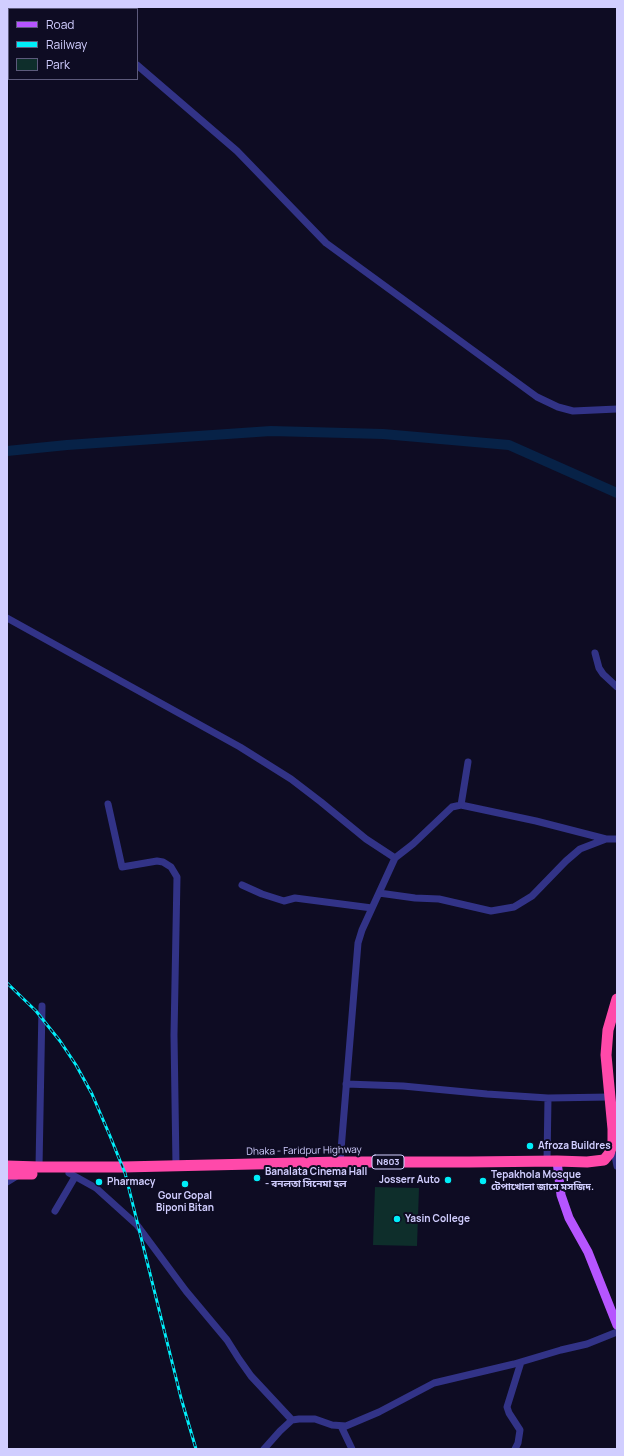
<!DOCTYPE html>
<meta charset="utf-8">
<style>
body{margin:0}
#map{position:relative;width:624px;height:1456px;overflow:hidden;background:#0e0c23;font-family:Manrope,sans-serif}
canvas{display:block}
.frame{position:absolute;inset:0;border:8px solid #d1ceff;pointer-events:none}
.legend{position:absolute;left:8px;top:8px;width:130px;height:72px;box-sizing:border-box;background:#0e0c23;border:1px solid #5c5a7b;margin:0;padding:5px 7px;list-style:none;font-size:12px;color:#d1ceff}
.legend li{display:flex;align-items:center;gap:8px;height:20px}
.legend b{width:20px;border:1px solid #5c5a7b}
</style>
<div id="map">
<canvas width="624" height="1456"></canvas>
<div class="frame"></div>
<ul class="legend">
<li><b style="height:5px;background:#b655ff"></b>Road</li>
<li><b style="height:5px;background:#00eef9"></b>Railway</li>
<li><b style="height:11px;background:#0e2e2b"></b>Park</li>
</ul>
</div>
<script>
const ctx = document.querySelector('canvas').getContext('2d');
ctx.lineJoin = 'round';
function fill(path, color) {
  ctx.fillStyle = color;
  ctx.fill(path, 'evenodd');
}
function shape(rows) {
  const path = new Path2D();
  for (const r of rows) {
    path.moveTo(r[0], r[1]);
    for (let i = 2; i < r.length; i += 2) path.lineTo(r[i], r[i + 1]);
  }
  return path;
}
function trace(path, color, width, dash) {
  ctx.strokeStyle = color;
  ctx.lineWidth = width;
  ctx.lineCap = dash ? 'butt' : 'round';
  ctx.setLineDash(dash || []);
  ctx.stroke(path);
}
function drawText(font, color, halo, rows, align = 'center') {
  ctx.font = font + ' Manrope,"Noto Sans Bengali",sans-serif';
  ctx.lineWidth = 4;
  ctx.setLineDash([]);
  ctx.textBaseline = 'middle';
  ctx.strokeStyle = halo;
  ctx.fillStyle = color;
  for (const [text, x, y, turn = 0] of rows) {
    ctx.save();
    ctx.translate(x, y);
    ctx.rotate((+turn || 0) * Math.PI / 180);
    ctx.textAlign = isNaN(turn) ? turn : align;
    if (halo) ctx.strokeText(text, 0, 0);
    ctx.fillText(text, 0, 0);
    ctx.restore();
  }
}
fill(shape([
 [375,1187,419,1188,417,1246,373,1245]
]), '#0e2e2b');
trace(shape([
 [7,451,67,445,271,431,383,434,509,445,617,493]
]), '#072247', 10);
trace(shape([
 [70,7,72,9],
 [137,65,237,151,326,243,537,397,558,407,573,411,617,409],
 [7,618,240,747,291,779,321,802,366,839,395,858],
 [595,653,599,668,603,674,617,687],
 [108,804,122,867,157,861,163,862,171,867,177,877,174,1035,176,1166],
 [461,805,468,762],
 [242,885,262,894,284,901,295,898,372,908],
 [379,893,415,898,439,899,491,911,514,907,532,896,566,861,580,849,606,839],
 [346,1084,403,1086,487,1094,548,1098,610,1097],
 [615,1156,617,1166],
 [547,1161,548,1098],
 [39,1167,42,1006],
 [341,1169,340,1162,358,943,362,930,395,858,413,844,452,807,461,805,536,821,606,839,617,839],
 [69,1173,96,1188,137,1225,186,1291,227,1340,239,1359,251,1376,292,1420],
 [7,1182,20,1174],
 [55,1211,75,1177],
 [341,1426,352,1449],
 [264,1449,280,1431,292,1420,299,1419,315,1419,332,1425,346,1426,379,1412,434,1383,514,1364,561,1350,587,1344,617,1332],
 [515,1449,518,1443,520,1430,509,1413,507,1407,521,1362]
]), '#323387', 7);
trace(shape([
 [557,1161,561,1195,569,1218,588,1252,617,1325]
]), '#b655ff', 9);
trace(shape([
 [7,1166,39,1167,123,1167,340,1162,469,1162,557,1161,587,1162,604,1160,609,1154,613,1142,613,1129,606,1055,608,1030,617,999],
 [7,1174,32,1174]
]), '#ff49aa', 11);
const rail = shape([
 [7,983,36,1011,60,1041,76,1065,92,1094,110,1136,125,1173,181,1398,196,1449]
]);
trace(rail, '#00eef9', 3);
trace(rail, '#0e0c23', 1.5, [4.5]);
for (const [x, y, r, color] of [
 [530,1146,4,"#00eef9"],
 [257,1178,4,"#00eef9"],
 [448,1180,4,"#00eef9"],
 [483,1181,4,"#00eef9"],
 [99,1182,4,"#00eef9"],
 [185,1184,4,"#00eef9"],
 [397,1219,4,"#00eef9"]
]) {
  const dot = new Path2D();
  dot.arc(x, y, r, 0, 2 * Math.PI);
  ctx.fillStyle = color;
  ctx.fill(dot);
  trace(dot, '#0e0c23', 1.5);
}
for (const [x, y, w] of [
 [388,1162,32]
]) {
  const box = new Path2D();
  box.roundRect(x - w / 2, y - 7, w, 14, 3);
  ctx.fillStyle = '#0e0c23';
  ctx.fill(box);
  trace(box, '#d1ceff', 1);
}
drawText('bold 9px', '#d1ceff', null, [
 ["N803",388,1162]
]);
drawText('bold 10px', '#d1ceff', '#0e0c23', [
 ["Afroza Buildres",538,1146],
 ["Banalata Cinema Hall",265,1172],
 ["- বনলতা সিনেমা হল",265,1184],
 ["Tepakhola Mosque",491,1175],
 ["টেপাখোলা জামে মসজিদ.",491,1187],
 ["Josserr Auto",440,1180,"right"],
 ["Pharmacy",107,1182],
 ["Gour Gopal",185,1196,"center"],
 ["Biponi Bitan",185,1208,"center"],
 ["Yasin College",405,1219]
], 'left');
drawText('10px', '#d1ceff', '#0e0c23', [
 ["Dhaka - Faridpur Highway",304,1151,-1]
]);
</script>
